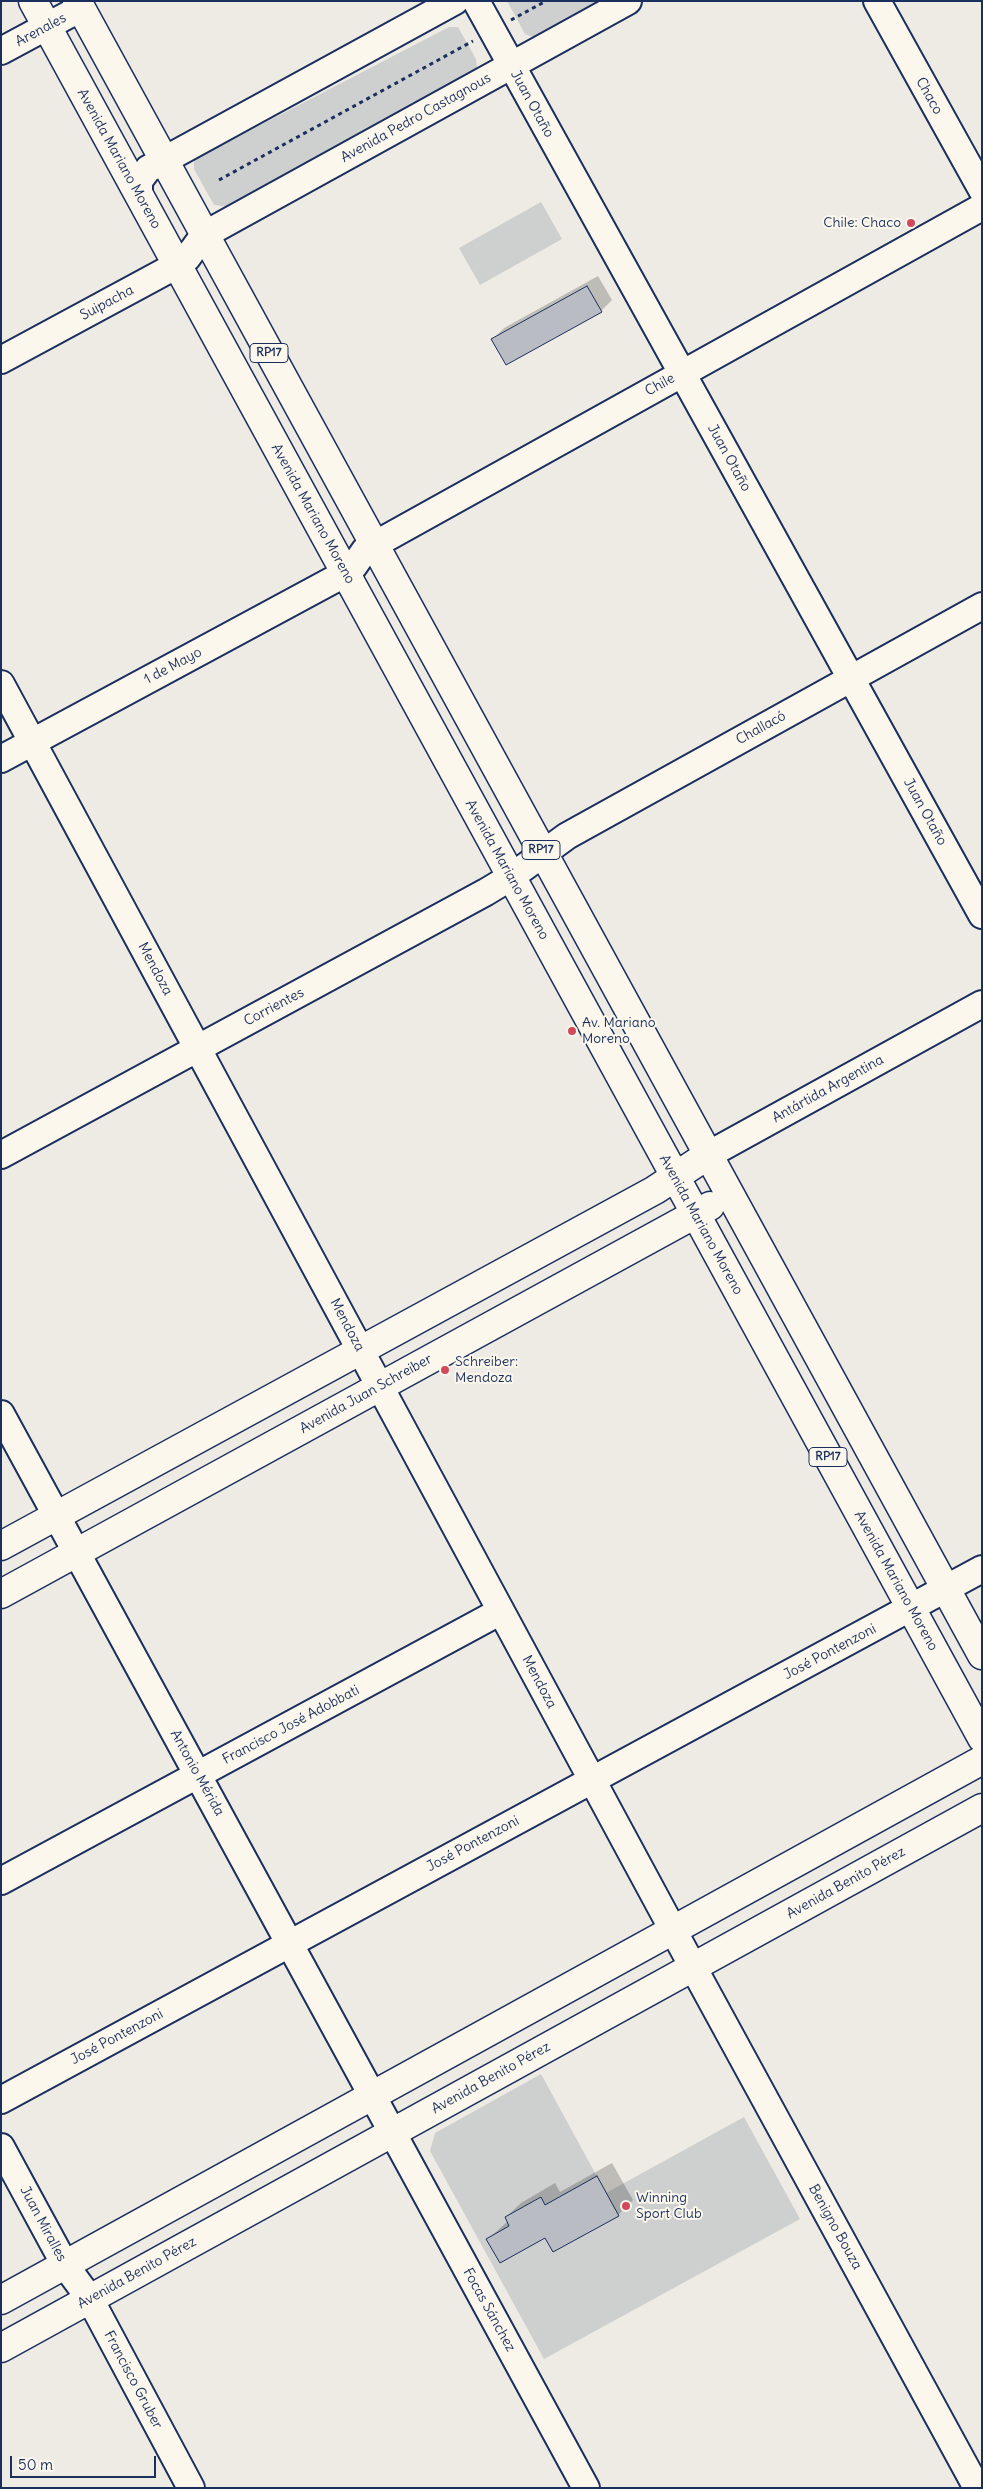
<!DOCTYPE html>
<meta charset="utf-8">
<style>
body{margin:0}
#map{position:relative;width:983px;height:2489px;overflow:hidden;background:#eeebe4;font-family:Delius,sans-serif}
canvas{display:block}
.frame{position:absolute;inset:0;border:2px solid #1b2f5e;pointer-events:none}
.scale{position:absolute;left:10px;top:2456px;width:146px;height:22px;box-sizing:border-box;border:2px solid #1b2f5e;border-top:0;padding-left:6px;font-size:15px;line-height:18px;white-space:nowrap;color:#1b2f5e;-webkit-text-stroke:4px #fbf7ec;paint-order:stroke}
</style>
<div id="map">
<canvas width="983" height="2489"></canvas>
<div class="frame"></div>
<div class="scale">50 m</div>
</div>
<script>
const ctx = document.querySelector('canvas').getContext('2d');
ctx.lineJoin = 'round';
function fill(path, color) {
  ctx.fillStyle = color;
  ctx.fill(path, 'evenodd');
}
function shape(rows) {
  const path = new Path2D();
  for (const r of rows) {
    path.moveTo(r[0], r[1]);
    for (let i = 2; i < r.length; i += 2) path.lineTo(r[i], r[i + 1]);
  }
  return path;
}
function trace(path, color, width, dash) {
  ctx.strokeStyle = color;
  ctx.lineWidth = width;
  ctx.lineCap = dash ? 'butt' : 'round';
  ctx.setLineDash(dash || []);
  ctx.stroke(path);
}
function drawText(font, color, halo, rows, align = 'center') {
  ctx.font = font + ' Delius,sans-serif';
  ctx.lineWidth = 4;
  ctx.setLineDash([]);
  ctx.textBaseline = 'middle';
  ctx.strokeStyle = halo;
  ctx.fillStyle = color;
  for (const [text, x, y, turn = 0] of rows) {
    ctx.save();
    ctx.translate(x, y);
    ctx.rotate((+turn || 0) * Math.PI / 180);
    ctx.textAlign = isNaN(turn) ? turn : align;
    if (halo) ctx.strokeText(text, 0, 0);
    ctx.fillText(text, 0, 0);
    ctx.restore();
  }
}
fill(shape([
 [507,1,605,1,541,37,533,37,525,34],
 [449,27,458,27,476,59,477,67,471,73,229,207,214,205,194,169,194,161,201,156],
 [541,202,562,239,480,285,459,248],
 [541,2074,606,2193,744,2117,800,2219,544,2359,430,2151,435,2133]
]), '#cecfcf');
fill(shape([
 [598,276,612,300,601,311,493,339,504,328],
 [612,2163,633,2200,618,2215,553,2251,546,2236,488,2239,508,2221,506,2217,521,2203,555,2183,560,2192]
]), '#0003');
const building = shape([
 [587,286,602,312,506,365,491,339,587,286],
 [597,2176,619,2216,553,2252,545,2238,500,2263,486,2239,509,2226,505,2217,541,2197,545,2205,597,2176]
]);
fill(building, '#b9bcc3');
trace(building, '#1b2f5e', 1);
const minor = shape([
 [476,1,982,915],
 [877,1,982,190],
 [1,51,81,8],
 [139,195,139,181,148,169,455,1],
 [1,360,177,265,187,258,204,235,628,1],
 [1,684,693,1967,977,2488],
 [1,759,346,573,354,566,365,550,374,545,982,207],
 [1,1155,486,892,511,877,567,836,982,606],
 [708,1155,982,1004],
 [1,1414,586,2488],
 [1,1881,501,1611],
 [1,2100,982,1569],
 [1,2147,65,2265,90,2299,191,2488]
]);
const major = shape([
 [33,1,982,1738],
 [77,1,982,1655],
 [1,1546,655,1190,708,1155],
 [1,1594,710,1206],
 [1,2300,982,1760],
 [1,2348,982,1808]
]);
trace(minor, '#1b2f5e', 30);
trace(major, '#1b2f5e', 31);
trace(shape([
 [511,20,546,1],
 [219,180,473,41]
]), '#1b2f5e', 3, [4, 4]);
trace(minor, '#fbf7ec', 26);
trace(major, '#fbf7ec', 28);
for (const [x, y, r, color] of [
 [911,223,5,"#d1495b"],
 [572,1031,5,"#d1495b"],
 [445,1370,5,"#d1495b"],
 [626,2206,5,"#d1495b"]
]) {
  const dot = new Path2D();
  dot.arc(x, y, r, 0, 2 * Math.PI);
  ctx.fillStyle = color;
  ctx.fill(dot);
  trace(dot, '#fbf7ec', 2);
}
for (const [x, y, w] of [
 [269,353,38],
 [541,850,38],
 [828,1457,38]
]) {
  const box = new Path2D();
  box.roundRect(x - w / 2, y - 9.5, w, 19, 4);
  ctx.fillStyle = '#fbf7ec';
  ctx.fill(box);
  trace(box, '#1b2f5e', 1);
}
drawText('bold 12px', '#1b2f5e', null, [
 ["RP17",269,353],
 ["RP17",541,850],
 ["RP17",828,1457]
]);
drawText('14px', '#1b2f5e', '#fbf7ec', [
 ["Arenales",41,30,-28],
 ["Chaco",929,96,61],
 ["Juan Otaño",532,104,61],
 ["Avenida Pedro Castagnous",416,118,-29],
 ["Avenida Mariano Moreno",119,159,61],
 ["Suipacha",107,303,-28],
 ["Chile",660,385,-29],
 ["Juan Otaño",729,458,61],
 ["Avenida Mariano Moreno",313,514,61],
 ["1 de Mayo",173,666,-28],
 ["Challacó",761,728,-29],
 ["Juan Otaño",925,812,61],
 ["Avenida Mariano Moreno",507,870,61],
 ["Mendoza",155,969,62],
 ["Corrientes",274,1007,-28],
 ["Antártida Argentina",828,1089,-29],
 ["Avenida Mariano Moreno",701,1225,61],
 ["Mendoza",347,1325,62],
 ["Avenida Juan Schreiber",366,1394,-29],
 ["Avenida Mariano Moreno",896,1581,61],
 ["José Pontenzoni",830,1652,-28],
 ["Mendoza",539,1682,62],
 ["Francisco José Adobbati",291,1725,-28],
 ["Antonio Mérida",197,1773,61],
 ["José Pontenzoni",473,1844,-28],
 ["Avenida Benito Pérez",846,1883,-29],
 ["José Pontenzoni",117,2037,-28],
 ["Avenida Benito Pérez",491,2078,-29],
 ["Juan Miralles",43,2224,62],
 ["Benigno Bouza",835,2227,61],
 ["Avenida Benito Pérez",137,2273,-29],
 ["Focas Sánchez",489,2310,61],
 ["Francisco Gruber",133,2380,62]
]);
drawText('14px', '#1b2f5e', '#fbf7ec', [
 ["Chile: Chaco",901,223,"right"],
 ["Av. Mariano",582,1023],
 ["Moreno",582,1039],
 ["Schreiber:",455,1362],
 ["Mendoza",455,1378],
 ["Winning",636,2198],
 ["Sport Club",636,2214]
], 'left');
</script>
